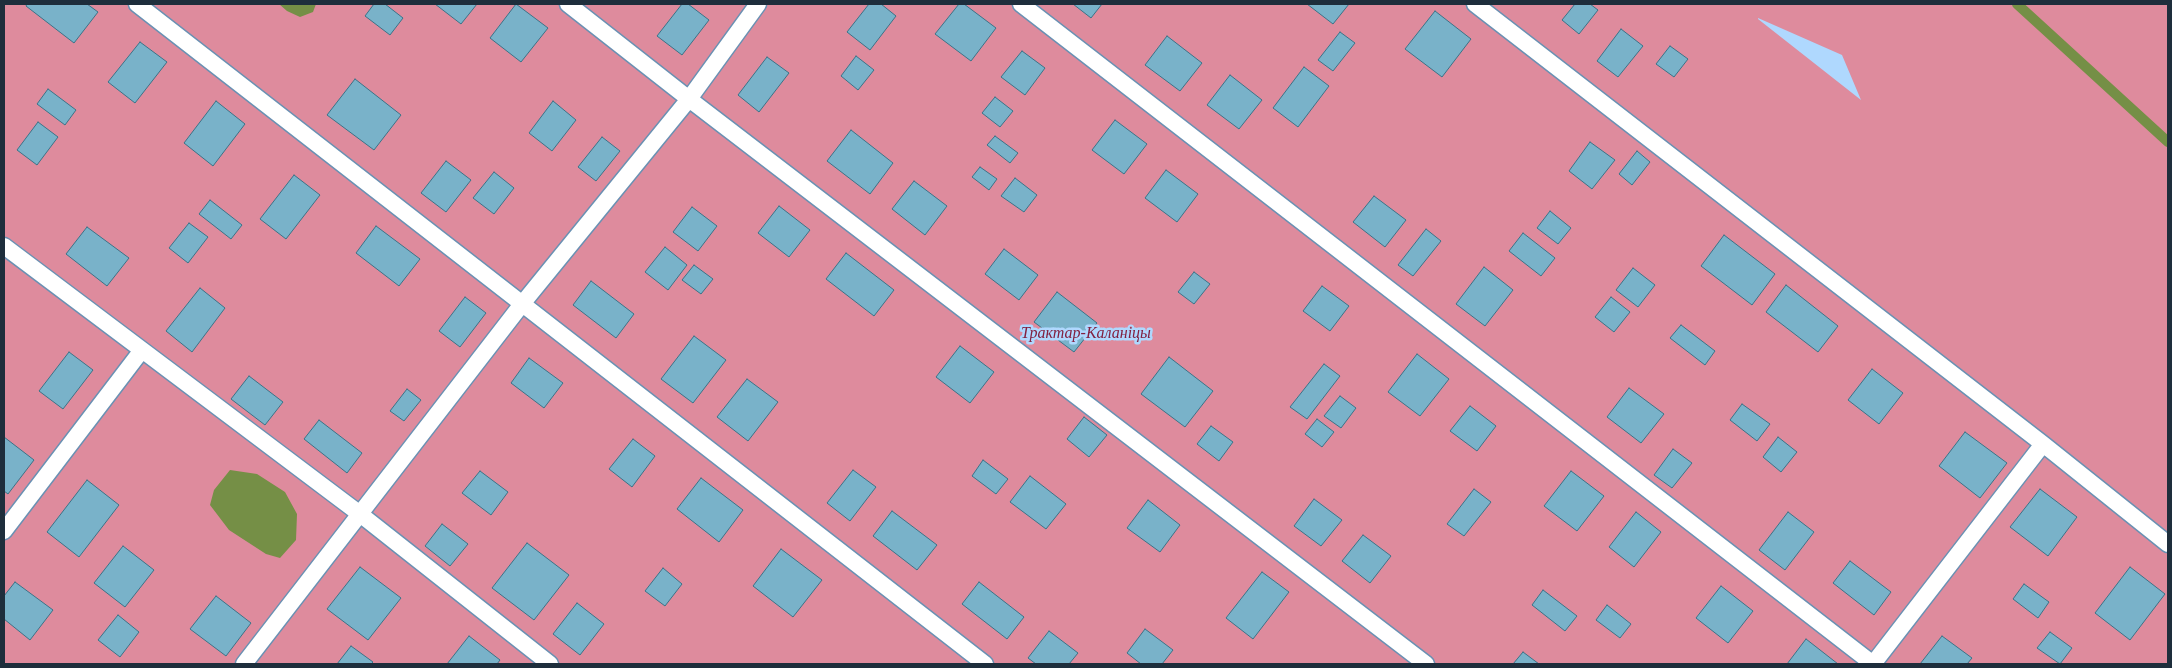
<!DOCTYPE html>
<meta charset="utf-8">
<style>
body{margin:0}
#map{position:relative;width:2172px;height:668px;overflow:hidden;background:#afd8fe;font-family:"Times New Roman",serif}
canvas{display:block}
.frame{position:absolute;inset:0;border:5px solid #1e2e3c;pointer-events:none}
</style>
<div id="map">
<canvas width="2172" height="668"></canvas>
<div class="frame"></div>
</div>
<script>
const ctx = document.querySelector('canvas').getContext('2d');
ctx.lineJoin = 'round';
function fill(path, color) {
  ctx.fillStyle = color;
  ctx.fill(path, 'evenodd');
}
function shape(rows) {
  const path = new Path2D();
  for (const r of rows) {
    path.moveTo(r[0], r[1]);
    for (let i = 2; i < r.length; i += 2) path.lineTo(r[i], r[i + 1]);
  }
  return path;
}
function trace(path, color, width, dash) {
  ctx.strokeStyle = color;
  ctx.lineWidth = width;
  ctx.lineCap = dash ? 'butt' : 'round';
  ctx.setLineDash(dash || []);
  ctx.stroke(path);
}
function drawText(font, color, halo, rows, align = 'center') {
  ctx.font = font + ' "Times New Roman",serif';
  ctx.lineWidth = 5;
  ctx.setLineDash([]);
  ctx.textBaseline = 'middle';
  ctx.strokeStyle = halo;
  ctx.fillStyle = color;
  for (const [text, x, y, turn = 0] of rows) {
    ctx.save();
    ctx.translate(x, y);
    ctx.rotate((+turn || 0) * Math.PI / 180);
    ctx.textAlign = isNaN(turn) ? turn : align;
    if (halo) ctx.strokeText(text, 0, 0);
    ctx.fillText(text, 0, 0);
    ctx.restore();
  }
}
fill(shape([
 [4,4,2166,4,2168,5,2168,664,4,664],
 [1758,18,1842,55,1861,100,1758,19]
]), '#de8b9d');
fill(shape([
 [279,4,316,4,313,12,300,17,287,11],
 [230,470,257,474,285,492,297,514,296,540,280,558,266,554,229,530,210,505,214,490]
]), '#758f46');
trace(shape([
 [2017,4,2168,142]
]), '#758f46', 10);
const building = shape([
 [27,4,87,4,98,12,74,43,26,6,27,4],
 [374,4,385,4,403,18,390,35,365,16,374,4],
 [435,4,477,4,461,24,435,4],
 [516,4,548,28,521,62,490,38,516,4],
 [682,4,688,4,709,20,682,55,657,36,682,4],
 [869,4,881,4,896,16,870,50,847,32,869,4],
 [959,4,964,4,996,28,971,61,935,34,959,4],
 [1073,4,1102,4,1091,18,1073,4],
 [1307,4,1349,4,1333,24,1307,4],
 [1575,4,1590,4,1598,10,1579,34,1562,20,1575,4],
 [1435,11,1471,39,1442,77,1405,49,1435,11],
 [1621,29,1643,46,1618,77,1597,61,1621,29],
 [1340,32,1355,43,1333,71,1318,60,1340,32],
 [1167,36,1202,63,1180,91,1145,65,1167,36],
 [140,42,167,62,135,103,108,82,140,42],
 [1670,46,1688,59,1674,77,1656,64,1670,46],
 [1022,51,1045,68,1025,95,1001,77,1022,51],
 [856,56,874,70,858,90,841,76,856,56],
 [767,57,789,73,759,112,738,95,767,57],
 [1304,67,1329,86,1298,127,1273,108,1304,67],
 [1230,75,1262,100,1239,129,1207,105,1230,75],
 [355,79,401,115,374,150,327,115,355,79],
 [48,89,76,110,65,125,37,104,48,89],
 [995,97,1013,111,1000,127,982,113,995,97],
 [216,101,245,124,213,166,184,143,216,101],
 [553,101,576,120,552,151,529,133,553,101],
 [1115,120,1147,144,1124,174,1092,150,1115,120],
 [38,122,58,137,37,165,17,150,38,122],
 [851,130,893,163,870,194,827,161,851,130],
 [995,136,1018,153,1010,163,987,145,995,136],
 [602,137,620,151,596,181,578,167,602,137],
 [1590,142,1615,160,1592,189,1569,171,1590,142],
 [1637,151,1650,162,1632,185,1619,174,1637,151],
 [446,161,471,180,446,212,421,193,446,161],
 [980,167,997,179,989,190,972,177,980,167],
 [1166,170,1198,194,1177,222,1145,198,1166,170],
 [494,172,514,188,494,214,473,198,494,172],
 [294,175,320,195,286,239,260,219,294,175],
 [1015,178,1037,195,1024,212,1001,196,1015,178],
 [914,181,947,206,925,235,892,209,914,181],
 [1374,196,1406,220,1385,247,1353,222,1374,196],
 [210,200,242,225,231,239,199,214,210,200],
 [779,206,810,230,789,257,758,233,779,206],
 [692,207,717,226,698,251,673,232,692,207],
 [1550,211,1571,228,1558,244,1537,228,1550,211],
 [189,223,208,237,188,263,169,248,189,223],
 [376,226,420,259,399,286,356,253,376,226],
 [87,227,129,258,107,286,66,254,87,227],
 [1426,229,1441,241,1413,276,1398,265,1426,229],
 [1523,233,1555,258,1541,276,1509,251,1523,233],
 [1724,235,1775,274,1752,305,1701,266,1724,235],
 [665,247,687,265,668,290,645,272,665,247],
 [1004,249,1038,275,1019,300,985,274,1004,249],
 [846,253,894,290,874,316,826,279,846,253],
 [694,265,713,279,701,294,682,280,694,265],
 [1484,267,1513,290,1485,326,1456,304,1484,267],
 [1633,268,1655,285,1638,307,1616,290,1633,268],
 [1194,272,1210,284,1194,304,1178,292,1194,272],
 [591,281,634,314,616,338,573,305,591,281],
 [1786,285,1838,326,1818,352,1766,312,1786,285],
 [1322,286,1349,306,1330,331,1303,311,1322,286],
 [200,288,225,308,192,352,166,331,200,288],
 [1057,292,1097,323,1074,352,1034,322,1057,292],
 [465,297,486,313,460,347,439,331,465,297],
 [1611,297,1630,312,1614,332,1595,317,1611,297],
 [1681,325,1715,351,1705,365,1670,338,1681,325],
 [694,336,726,360,693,403,661,379,694,336],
 [960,346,994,372,970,403,936,377,960,346],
 [69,352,93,370,63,409,39,391,69,352],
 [1417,354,1449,379,1420,416,1388,392,1417,354],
 [1169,357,1213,391,1185,427,1141,394,1169,357],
 [529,358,563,383,544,408,511,383,529,358],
 [1324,364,1340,376,1307,419,1290,407,1324,364],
 [1872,369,1903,393,1879,424,1848,400,1872,369],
 [249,376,283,402,265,425,231,399,249,376],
 [747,379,778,402,748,441,717,417,747,379],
 [1629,388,1664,414,1641,443,1607,417,1629,388],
 [407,389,421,400,404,421,390,411,407,389],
 [1340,396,1356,408,1341,428,1324,416,1340,396],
 [1742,404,1770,424,1757,441,1730,420,1742,404],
 [1470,406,1496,426,1477,451,1450,431,1470,406],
 [1084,417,1107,435,1089,457,1067,439,1084,417],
 [1317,419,1334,432,1322,447,1305,434,1317,419],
 [319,420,362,453,347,473,304,439,319,420],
 [1211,426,1233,442,1219,461,1197,444,1211,426],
 [1965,432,2007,463,1980,498,1939,466,1965,432],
 [4,437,34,460,8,494,4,491,4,437],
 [1778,437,1797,452,1781,472,1763,457,1778,437],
 [633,439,655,456,632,487,609,469,633,439],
 [1673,449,1692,463,1672,488,1654,475,1673,449],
 [983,460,1008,479,996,494,972,476,983,460],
 [853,470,876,487,850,521,827,503,853,470],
 [480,471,508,492,491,515,462,493,480,471],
 [1571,471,1604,496,1577,531,1544,506,1571,471],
 [1030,476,1066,504,1046,529,1010,502,1030,476],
 [701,478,743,510,719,542,677,509,701,478],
 [87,480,119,505,79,557,47,532,87,480],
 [1474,489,1491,502,1464,536,1447,524,1474,489],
 [2040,489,2077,517,2048,556,2010,527,2040,489],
 [1314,499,1342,520,1321,546,1294,526,1314,499],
 [1148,500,1180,525,1160,552,1127,528,1148,500],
 [892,511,937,545,917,570,873,536,892,511],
 [1636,512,1661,532,1634,567,1609,547,1636,512],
 [1788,512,1814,532,1785,570,1759,550,1788,512],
 [442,524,468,544,450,566,425,546,442,524],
 [1363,535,1391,556,1370,583,1342,561,1363,535],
 [527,543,569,575,534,620,492,588,527,543],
 [123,546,154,570,125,607,94,583,123,546],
 [781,549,822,580,793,617,753,586,781,549],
 [1850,561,1891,592,1874,615,1833,583,1850,561],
 [360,567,401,598,368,640,327,609,360,567],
 [2130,567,2165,594,2130,640,2095,613,2130,567],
 [663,568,682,584,665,606,645,591,663,568],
 [1262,572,1289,592,1253,639,1226,618,1262,572],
 [15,582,53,610,30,640,4,619,4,596,15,582],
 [979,582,1024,617,1007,639,962,604,979,582],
 [2024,584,2049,602,2038,618,2013,599,2024,584],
 [1721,586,1753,611,1728,643,1696,618,1721,586],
 [1543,590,1577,616,1565,631,1532,605,1543,590],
 [216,596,251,623,226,656,190,629,216,596],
 [577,603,604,624,580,655,553,634,577,603],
 [1607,605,1631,624,1620,638,1596,620,1607,605],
 [118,615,139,632,120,657,98,640,118,615],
 [1145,629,1173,650,1162,664,1141,664,1127,653,1145,629],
 [1049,631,1078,653,1069,664,1036,664,1028,658,1049,631],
 [2050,632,2072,648,2060,664,2037,648,2050,632],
 [469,636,500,660,497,664,447,664,469,636],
 [1942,636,1972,658,1967,664,1920,664,1942,636],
 [1806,639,1838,664,1787,664,1806,639],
 [351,646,373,662,371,664,337,664,351,646],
 [1523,652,1539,664,1513,664,1523,652]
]);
fill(building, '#79b2c9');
trace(building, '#3b7388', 1);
const service = shape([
 [137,4,985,664],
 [568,4,689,99,1426,664],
 [1021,4,1873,664],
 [1475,4,2043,444,2168,544],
 [4,246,360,514,550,664],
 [4,531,142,350],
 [244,664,522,304,689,99,758,4],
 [1873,664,2043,444]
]);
trace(service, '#6a91b3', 19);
trace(service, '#fff', 16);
drawText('italic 16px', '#822040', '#afd8fe', [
 ["Трактар-Каланіцы",1086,334]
]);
</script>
